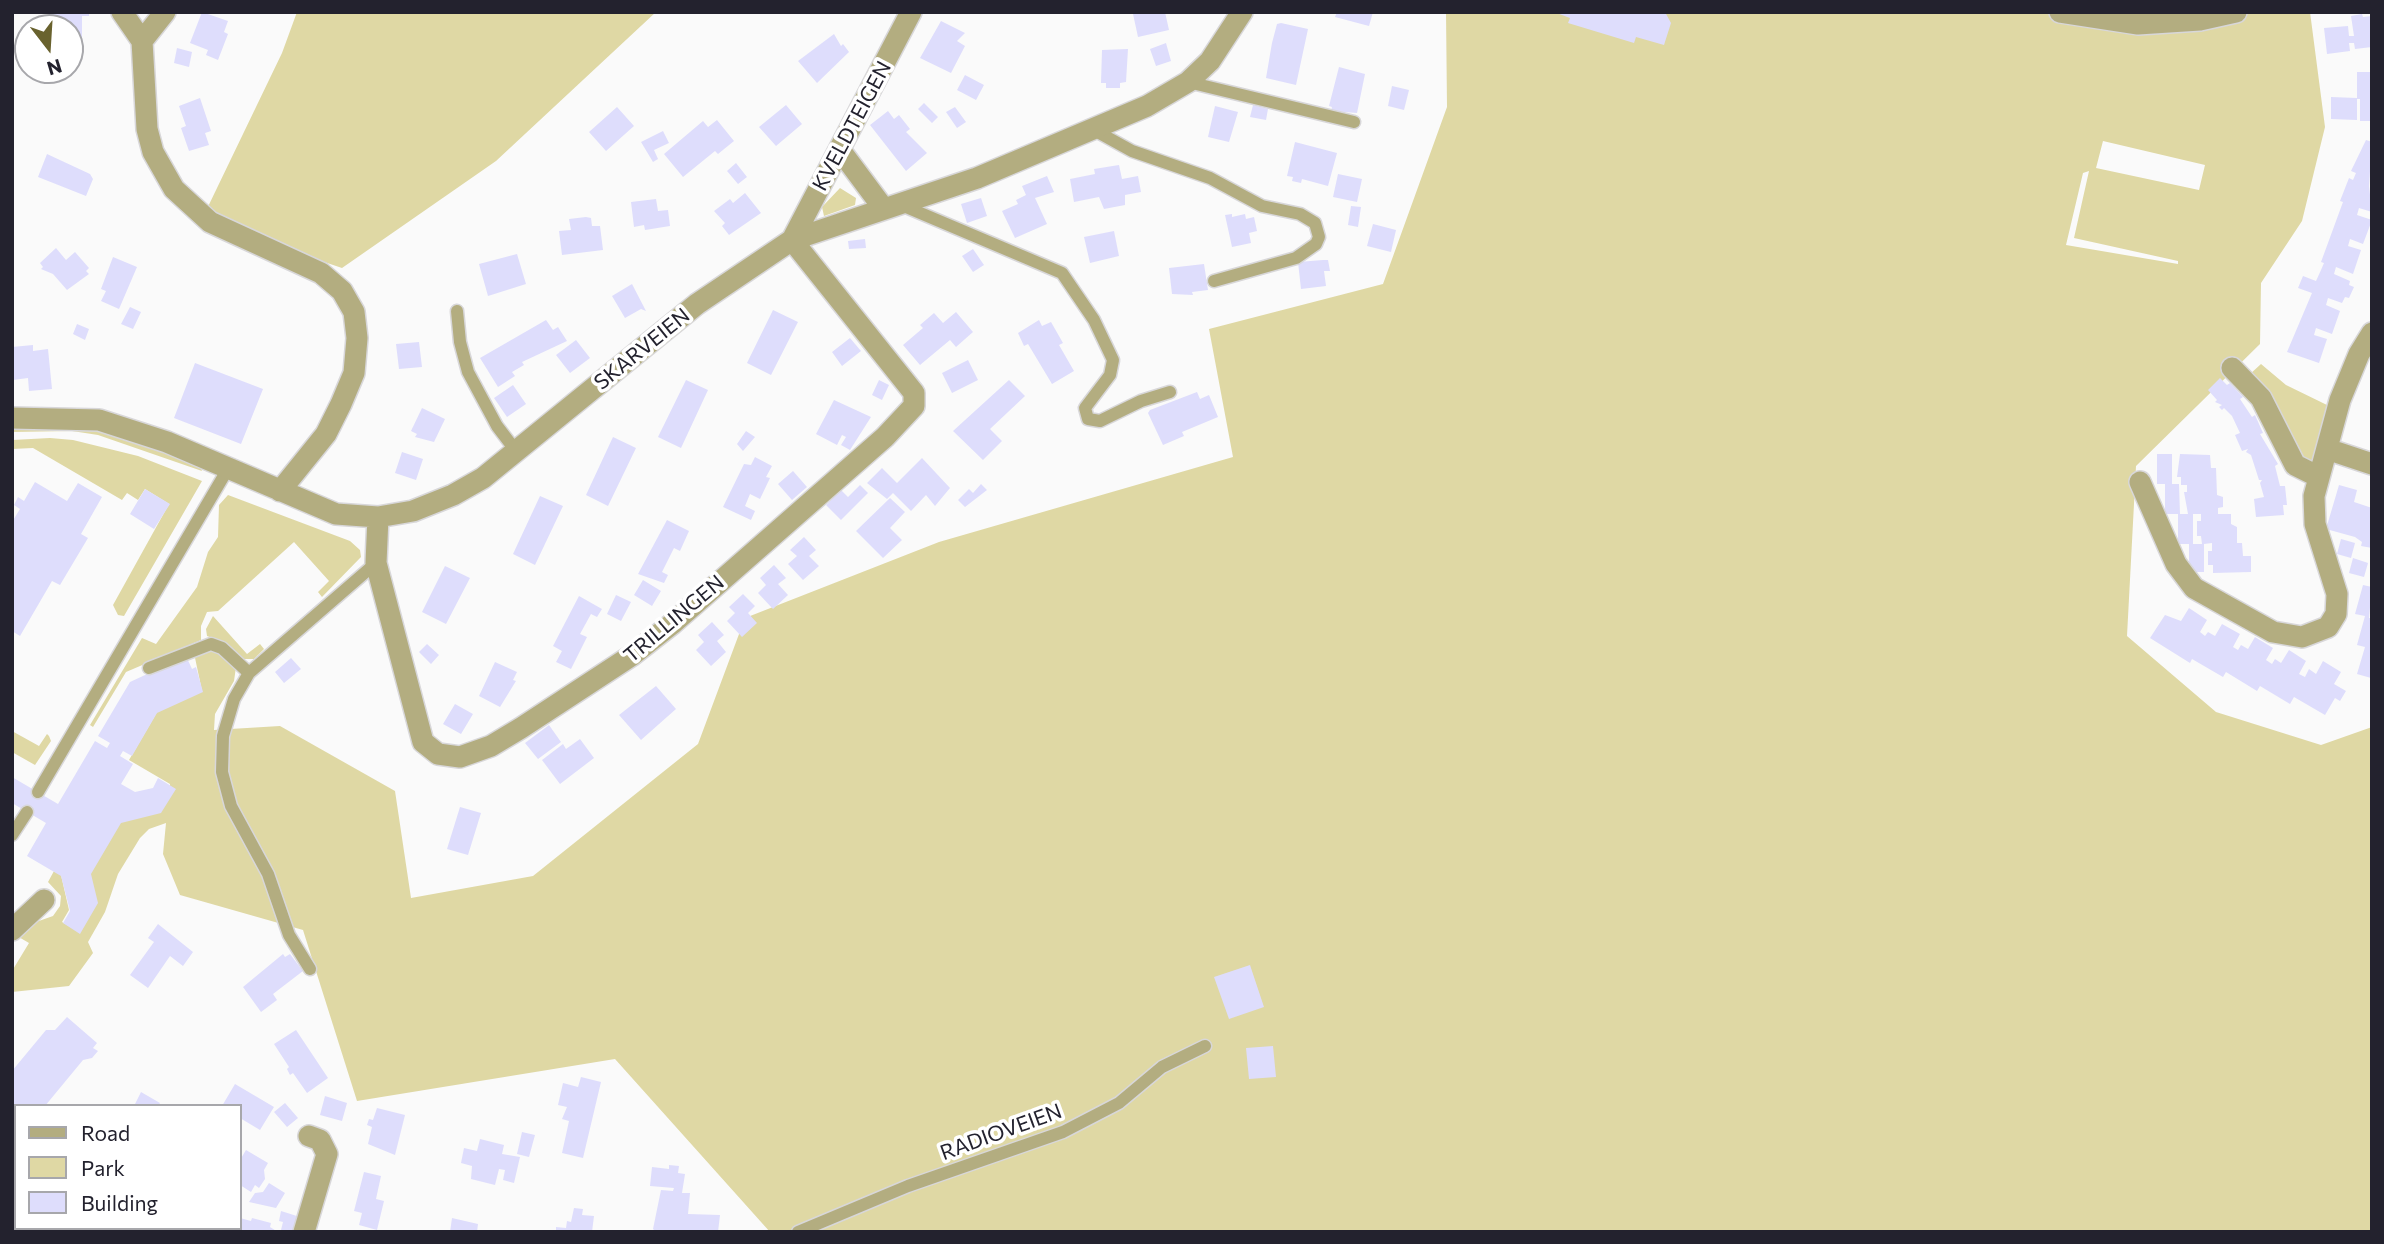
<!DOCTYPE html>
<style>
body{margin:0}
#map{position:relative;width:2384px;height:1244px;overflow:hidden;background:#fafafa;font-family:Commissioner,sans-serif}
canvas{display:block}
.frame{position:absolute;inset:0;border:14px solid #23222e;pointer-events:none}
.legend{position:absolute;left:14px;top:1104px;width:228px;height:126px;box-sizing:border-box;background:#fff;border:2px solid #a7a7ab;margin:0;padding:9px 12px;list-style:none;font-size:21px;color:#23222e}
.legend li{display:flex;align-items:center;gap:14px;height:35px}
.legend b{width:35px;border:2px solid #a7a7ab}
.north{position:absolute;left:14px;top:14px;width:70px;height:70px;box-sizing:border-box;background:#fff;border:2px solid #a7a7ab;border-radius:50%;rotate:163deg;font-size:19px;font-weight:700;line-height:28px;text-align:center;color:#23222e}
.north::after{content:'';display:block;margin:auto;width:24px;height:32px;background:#69622e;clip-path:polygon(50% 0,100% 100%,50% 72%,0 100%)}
</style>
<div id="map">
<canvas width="2384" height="1244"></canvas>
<div class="frame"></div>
<ul class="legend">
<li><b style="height:9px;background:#b3ad80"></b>Road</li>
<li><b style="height:19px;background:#dfd8a4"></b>Park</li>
<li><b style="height:19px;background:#deddfc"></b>Building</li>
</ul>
<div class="north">N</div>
</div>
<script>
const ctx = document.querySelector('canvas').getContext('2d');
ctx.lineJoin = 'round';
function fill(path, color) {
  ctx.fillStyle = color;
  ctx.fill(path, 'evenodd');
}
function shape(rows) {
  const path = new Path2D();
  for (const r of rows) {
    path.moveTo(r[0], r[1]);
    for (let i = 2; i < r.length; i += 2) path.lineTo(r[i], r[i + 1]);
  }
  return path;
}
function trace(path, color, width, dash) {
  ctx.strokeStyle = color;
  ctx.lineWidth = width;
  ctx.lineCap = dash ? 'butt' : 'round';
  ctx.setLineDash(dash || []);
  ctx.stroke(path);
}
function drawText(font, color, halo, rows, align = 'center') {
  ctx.font = font + ' Commissioner,sans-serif';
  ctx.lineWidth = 7;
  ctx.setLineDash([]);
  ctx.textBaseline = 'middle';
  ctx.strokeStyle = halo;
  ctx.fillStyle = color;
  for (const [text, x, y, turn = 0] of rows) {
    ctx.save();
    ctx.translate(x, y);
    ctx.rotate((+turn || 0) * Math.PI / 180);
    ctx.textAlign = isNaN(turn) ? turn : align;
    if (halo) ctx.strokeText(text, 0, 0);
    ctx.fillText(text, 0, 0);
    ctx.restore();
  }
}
fill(shape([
 [297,12,656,12,496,161,342,268,274,245,204,215,282,53],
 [1446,12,2105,12,2127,21,2170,12,2310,12,2325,127,2302,221,2261,283,2260,344,2136,466,2127,636,2216,712,2321,745,2372,727,2372,1232,770,1232,615,1059,357,1101,303,930,180,895,163,854,166,823,149,829,140,838,118,874,105,912,88,942,93,953,69,986,12,992,12,971,29,943,17,936,36,922,53,916,60,906,61,896,48,882,54,871,61,875,69,910,62,922,79,932,89,873,119,822,169,796,170,784,129,760,157,712,202,691,194,653,210,649,227,659,236,667,234,681,215,714,214,730,280,726,395,791,411,898,533,876,698,744,745,618,939,542,1233,457,1209,329,1383,284,1447,107],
 [2103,141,2205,165,2199,190,2096,168],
 [2089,171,2074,238,2178,261,2178,264,2066,245,2083,173],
 [840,188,856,198,855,205,824,216,822,207],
 [2261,364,2286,385,2327,405,2314,459,2309,462,2302,462,2249,375],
 [12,426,78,427,127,438,200,466,202,471,98,435,72,431,12,432],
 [50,438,73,440,138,456,202,481,124,616,118,615,113,605,169,504,145,489,138,500,127,493,122,500,33,448,12,449,12,440],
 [228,495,350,541,360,550,361,557,322,597,318,592,329,581,294,542,218,611,207,612,201,626,201,640,126,672,93,727,90,725,142,638,156,644,197,587,208,552,218,537,219,505],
 [213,616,247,654,260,644,264,649,254,659,242,659,228,644,207,636,206,629],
 [12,731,39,746,47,734,49,736,51,741,35,765,12,752]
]), '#dfd8a4');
fill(shape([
 [51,12,89,12,89,16,82,16,82,42,70,42,70,28,51,28],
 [202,12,228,21,224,32,228,34,218,60,206,55,208,50,190,43],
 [1165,12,1169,30,1138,37,1133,14],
 [1337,12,1373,12,1369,26,1335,17],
 [1554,12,1665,12,1671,23,1664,45,1636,37,1634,43,1568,23,1570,18],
 [2362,14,2363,17,2372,16,2372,47,2355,49,2354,43,2349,43,2350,51,2327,54,2324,28,2348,26,2349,36,2354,36,2351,16],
 [941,21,965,33,957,41,965,46,951,73,920,58],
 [1281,23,1308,29,1296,85,1266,78,1272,43,1277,24],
 [834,34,841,46,843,44,849,52,817,83,798,61],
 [1166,43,1171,61,1156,66,1150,49],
 [177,48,192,52,189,67,174,63],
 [1128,49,1126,82,1120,83,1120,88,1106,88,1106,83,1101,83,1102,50],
 [1339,67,1365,74,1357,113,1331,111,1332,107,1329,106],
 [2357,72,2372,72,2372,121,2360,121,2360,99,2357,99,2357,120,2331,119,2331,97,2357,98],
 [965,75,984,85,976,100,957,90],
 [1392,86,1409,90,1404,110,1388,106],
 [200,98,211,131,205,133,209,145,189,151,181,128,186,126,179,106],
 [924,103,938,117,932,123,918,109],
 [786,105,802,124,776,146,759,127],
 [1253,105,1268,109,1266,120,1250,117],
 [1215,106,1238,112,1229,142,1208,137],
 [617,107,634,126,606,151,589,132],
 [955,107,966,122,957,128,946,112],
 [888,111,894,119,899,115,910,129,906,132,927,153,906,171,870,125],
 [717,120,734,141,718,154,715,151,683,177,664,154,703,121,708,127],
 [663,131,669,143,654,150,658,159,653,162,641,142],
 [2366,140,2372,142,2369,186,2372,212,2359,208,2357,215,2372,220,2363,244,2350,239,2348,246,2361,250,2353,274,2336,267,2334,274,2350,281,2349,285,2354,287,2349,298,2345,297,2342,303,2328,298,2326,305,2340,311,2332,334,2316,328,2314,335,2327,339,2319,363,2287,352,2312,293,2298,288,2303,276,2316,281,2321,270,2324,263,2321,262,2343,202,2340,201,2349,178,2353,180,2356,173,2351,171],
 [1295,142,1337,153,1328,186,1302,179,1301,183,1292,181,1293,177,1287,176],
 [47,154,90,174,93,179,86,196,38,177],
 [736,163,747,177,738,184,727,171],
 [1119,165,1122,179,1138,176,1141,192,1125,195,1125,205,1104,209,1099,197,1074,202,1070,179,1095,174,1094,169],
 [1338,174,1362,179,1357,202,1333,197],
 [1047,176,1054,192,1035,198,1047,224,1015,238,1002,211,1018,204,1016,200,1026,195,1022,186],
 [745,193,761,213,729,235,722,226,725,223,714,211,730,199,733,203],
 [981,198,987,216,967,223,961,204],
 [656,199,658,211,668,210,670,226,645,230,644,225,634,227,631,202],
 [1351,206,1361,207,1358,227,1348,225],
 [1232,214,1232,217,1245,214,1246,219,1254,217,1257,231,1249,233,1251,243,1232,247,1225,215],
 [586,217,591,218,592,226,600,226,603,250,562,255,559,231,571,230,569,219],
 [1373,224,1396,230,1391,252,1367,246],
 [1114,231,1119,256,1090,263,1084,237],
 [865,239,866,248,849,249,848,241],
 [56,248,66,260,75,252,89,268,86,271,89,274,67,290,53,274,41,269,43,267,40,263],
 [973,249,984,265,973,272,962,256],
 [517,254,526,284,488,296,479,264],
 [113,257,137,267,119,309,101,301,106,291,101,289],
 [1323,260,1328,260,1330,271,1324,271,1326,286,1301,289,1298,262],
 [1204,264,1208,290,1192,292,1193,295,1172,294,1169,268],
 [632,284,646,311,641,309,625,318,612,296],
 [130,307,141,312,133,329,121,324],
 [773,310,798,322,771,375,747,363],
 [956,312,973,332,956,347,950,340,920,365,903,345,923,328,920,325,934,313,943,323],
 [546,320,553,330,558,327,567,341,522,362,524,365,512,372,515,376,498,387,480,358],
 [1039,320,1042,326,1051,322,1063,343,1059,345,1074,371,1052,384,1028,344,1024,346,1018,333],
 [77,324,89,329,85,340,73,334],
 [850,338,861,351,842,366,832,352],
 [576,340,590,358,570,373,556,355],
 [419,342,422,367,399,369,396,344],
 [33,345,33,351,48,349,52,389,29,391,28,378,13,380,12,347],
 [968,360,978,380,952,393,942,373],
 [195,363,263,389,241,444,174,418],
 [2220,378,2227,385,2230,383,2243,397,2240,399,2252,417,2255,415,2263,433,2260,434,2278,464,2275,466,2280,486,2285,486,2287,505,2283,505,2284,515,2256,517,2254,499,2264,497,2260,483,2262,480,2259,480,2251,455,2246,452,2248,449,2242,451,2235,435,2240,433,2232,416,2224,408,2222,410,2219,407,2222,405,2215,402,2217,400,2208,390],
 [686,380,708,390,681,448,658,437],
 [879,380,889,385,882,400,872,395],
 [1009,380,1025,396,990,429,1002,441,983,460,953,431],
 [513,385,526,404,507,417,494,398],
 [1197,392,1200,399,1209,395,1218,417,1182,432,1184,436,1163,445,1148,413,1150,410],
 [834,400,871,417,850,450,841,445,846,437,842,435,837,445,816,434],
 [422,408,445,419,434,442,415,437,417,434,411,431],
 [746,431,755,437,743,451,737,444],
 [613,437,636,448,608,506,586,495],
 [402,452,423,459,416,480,395,473],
 [2157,454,2172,454,2172,484,2179,484,2180,514,2188,514,2184,492,2187,492,2187,485,2181,485,2181,477,2177,477,2180,454,2210,455,2211,468,2216,468,2217,495,2223,497,2223,507,2218,508,2218,514,2231,514,2231,524,2237,527,2237,543,2242,543,2243,556,2251,556,2251,572,2213,573,2213,565,2208,565,2208,551,2212,551,2212,543,2204,544,2204,572,2189,572,2189,544,2178,544,2178,514,2165,514,2165,484,2157,484],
 [2193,514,2201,514,2201,521,2197,521,2197,536,2201,536,2202,544,2193,544],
 [755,457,772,466,766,477,770,478,760,499,750,494,745,506,755,511,751,520,723,507,744,464,751,465],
 [922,458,950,488,935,506,926,495,911,511,893,493,887,499,867,483,882,468,897,483],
 [793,471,807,487,792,500,778,484],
 [35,482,67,501,78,483,102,497,81,534,88,538,60,585,52,581,20,636,12,631,12,522,20,509,14,505,18,497,24,501],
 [981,484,987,490,965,507,958,500,969,489,973,493],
 [860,485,868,493,841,520,826,505,841,490,848,497],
 [2339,485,2357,490,2354,502,2372,508,2372,548,2361,546,2362,542,2355,537,2326,529],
 [145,489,170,504,154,529,130,514],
 [540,496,563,506,535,565,513,554],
 [890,498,905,512,890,528,902,540,883,558,856,531],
 [667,520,689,531,680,551,674,548,662,572,668,575,664,583,638,574],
 [804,537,816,550,809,556,819,566,803,580,788,564,797,556,790,550],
 [2341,539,2355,543,2351,558,2337,554],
 [2353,558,2368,563,2364,577,2349,573],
 [774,565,786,578,778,584,788,595,773,609,758,593,766,585,760,578],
 [445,566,470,578,446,624,422,612],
 [643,580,661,591,652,606,634,595],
 [2363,585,2372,587,2369,618,2372,618,2371,678,2357,674,2365,647,2357,645,2365,616,2355,614],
 [743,594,755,606,748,613,757,623,742,637,727,621,735,613,729,607],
 [616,595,631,602,621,621,607,614],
 [579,596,602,609,597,617,591,614,580,634,587,637,571,669,556,662,562,651,553,646],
 [2189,608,2207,620,2200,632,2205,636,2208,632,2215,636,2222,624,2240,634,2233,647,2238,650,2241,645,2248,649,2255,637,2273,648,2266,660,2272,664,2275,659,2281,663,2289,650,2306,661,2299,674,2305,677,2309,669,2316,674,2323,661,2341,672,2334,684,2346,691,2340,701,2335,698,2325,715,2294,697,2290,704,2260,686,2257,691,2226,672,2223,677,2192,659,2190,663,2150,638,2165,615,2181,621],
 [712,622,724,635,717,641,726,652,711,666,696,650,704,642,698,635],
 [427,644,439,655,431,664,419,652],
 [186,656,192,669,196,667,203,692,157,713,132,756,123,751,120,756,133,764,121,784,135,792,153,788,158,778,176,789,161,813,121,823,91,874,98,903,80,934,63,923,70,911,61,876,27,856,46,823,12,803,12,777,58,804,95,741,107,748,110,743,98,736,130,682],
 [291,658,301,669,284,683,275,672],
 [495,662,517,672,513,680,516,681,500,707,479,696],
 [656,686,676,709,641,740,619,715],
 [455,704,473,714,461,734,443,724],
 [549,725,561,742,538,759,525,743],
 [580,739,594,758,560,784,542,760,563,744,566,749],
 [460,807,481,813,468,855,447,849],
 [158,924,193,952,183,966,170,956,148,988,130,975,154,942,148,938],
 [283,954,285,957,290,954,303,971,273,994,277,1000,261,1012,243,987],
 [1250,965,1264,1007,1229,1019,1214,977],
 [67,1017,97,1043,93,1048,98,1051,92,1058,83,1060,45,1106,16,1106,16,1125,12,1122,12,1071,46,1030,55,1030],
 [296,1030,328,1078,307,1093,293,1073,290,1075,287,1069,289,1067,274,1044],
 [1273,1046,1276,1077,1249,1079,1246,1048],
 [581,1077,601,1082,583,1158,562,1153,569,1121,562,1119,567,1107,558,1105,563,1083,578,1087],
 [235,1084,274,1107,260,1130,240,1118,240,1106,222,1106],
 [141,1092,160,1103,158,1106,134,1106],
 [325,1096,347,1103,342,1121,320,1115],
 [285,1103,298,1118,287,1127,274,1112],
 [377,1108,405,1115,395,1155,368,1144,372,1127,367,1125,369,1119,373,1120],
 [522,1132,535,1135,529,1157,517,1154],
 [480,1139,504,1145,502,1154,520,1157,514,1183,503,1180,505,1170,499,1169,495,1185,471,1179,472,1166,461,1163,464,1148,477,1151],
 [246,1150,268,1163,264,1170,265,1179,259,1188,255,1185,251,1192,240,1185,240,1160],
 [669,1165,679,1166,678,1173,685,1174,682,1193,690,1193,688,1214,720,1215,718,1232,656,1232,653,1229,661,1190,673,1191,674,1188,650,1186,652,1167,669,1169],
 [364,1172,381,1176,376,1199,384,1201,377,1230,359,1225,362,1213,354,1211],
 [269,1183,285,1193,276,1208,249,1202,255,1193,263,1192],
 [574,1208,583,1209,582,1215,594,1216,592,1232,556,1232,556,1227,566,1228,567,1221,571,1222],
 [281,1211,300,1217,295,1232,281,1230,283,1222,279,1221],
 [240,1218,251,1221,252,1218,271,1223,270,1227,278,1232,234,1232,235,1228,240,1228],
 [452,1218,478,1224,477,1232,450,1232]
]), '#deddfc');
const lane = shape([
 [1188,82,1354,122],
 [1094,130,1132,151,1210,178,1262,206,1300,214,1315,223,1319,237,1316,244,1296,258,1214,281],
 [899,204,1062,273,1094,320,1113,360,1110,375,1085,408,1088,419,1100,421,1141,401,1170,392],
 [457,311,460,342,468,372,497,426,516,451],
 [149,668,211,644,222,648,249,673],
 [38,792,229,467],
 [12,835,27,812],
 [310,969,289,935,268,874,231,806,222,772,223,736,234,699,249,673,376,563],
 [798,1232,908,1186,1063,1132,1119,1103,1162,1067,1205,1046]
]);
const street = shape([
 [122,12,142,41,147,129,153,152,174,189,210,222,321,273,342,291,354,312,357,338,354,373,341,404,326,434,280,491],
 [2060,12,2138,24,2200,20,2236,12],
 [142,41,165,12],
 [840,150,884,209],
 [2232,368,2261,398,2295,465,2317,476],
 [12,418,99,420,167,442,336,514,378,517,413,511,453,495,483,478,697,304,792,240,977,178,1147,106,1188,82,1210,61,1242,12],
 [2327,449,2372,464],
 [2140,482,2176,564,2194,588,2273,632,2302,637,2328,627,2336,614,2337,594,2315,524,2314,496,2340,400,2359,354,2372,333],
 [378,517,376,563,423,742,438,754,460,757,491,746,521,728,631,656,672,624,885,437,914,406,914,393,792,240,911,12],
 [12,930,44,900],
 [108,1232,109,1228],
 [304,1232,327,1154,320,1140,309,1136]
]);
trace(lane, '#d8d7d9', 15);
trace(street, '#d8d7d9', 24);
trace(lane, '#b3ad80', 12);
trace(street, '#b3ad80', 21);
drawText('21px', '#23222e', '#fff', [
 ["KVELDTEIGEN",852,126,-62],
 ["SKARVEIEN",642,349,-39],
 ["TRILLINGEN",674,619,-40],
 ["RADIOVEIEN",1001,1132,-20]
]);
</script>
